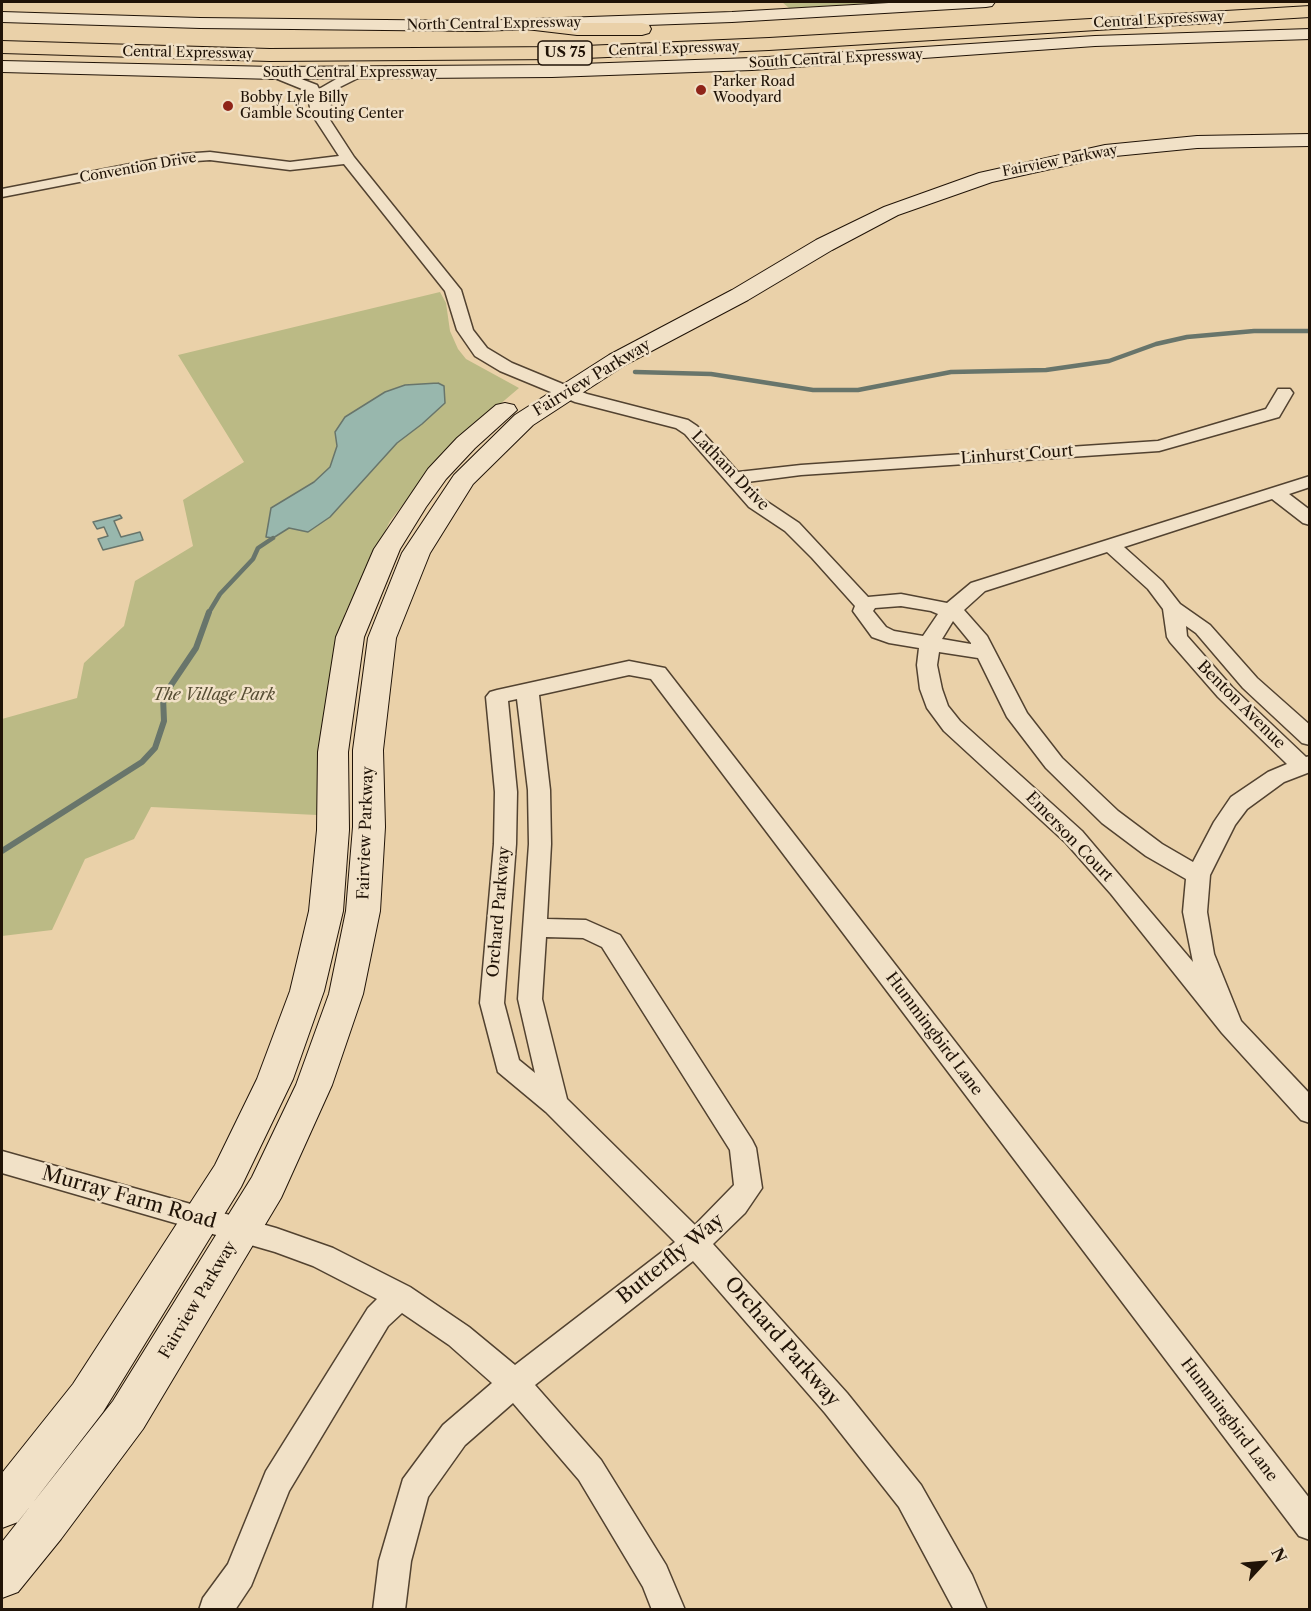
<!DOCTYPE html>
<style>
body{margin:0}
#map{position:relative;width:1311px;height:1611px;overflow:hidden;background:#ead1a9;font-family:"Libre Caslon Text",serif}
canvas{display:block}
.frame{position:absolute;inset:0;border:3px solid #201307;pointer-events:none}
.north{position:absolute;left:1233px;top:1533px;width:60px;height:60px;-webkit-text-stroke:4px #f1e1c7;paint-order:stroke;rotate:64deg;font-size:16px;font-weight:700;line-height:24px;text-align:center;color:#201307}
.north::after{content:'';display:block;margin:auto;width:21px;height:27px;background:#201307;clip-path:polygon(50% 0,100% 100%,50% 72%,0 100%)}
</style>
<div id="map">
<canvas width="1311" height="1611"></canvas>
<div class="frame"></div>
<div class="north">N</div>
</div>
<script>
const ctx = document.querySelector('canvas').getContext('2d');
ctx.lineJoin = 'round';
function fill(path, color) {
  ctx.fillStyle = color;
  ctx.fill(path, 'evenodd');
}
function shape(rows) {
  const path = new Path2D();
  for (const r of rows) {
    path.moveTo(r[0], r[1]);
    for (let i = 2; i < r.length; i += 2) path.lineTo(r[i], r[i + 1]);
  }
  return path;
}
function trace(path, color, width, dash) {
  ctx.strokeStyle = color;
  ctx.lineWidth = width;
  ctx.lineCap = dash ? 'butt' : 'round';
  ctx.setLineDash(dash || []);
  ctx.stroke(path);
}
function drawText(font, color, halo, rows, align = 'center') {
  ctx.font = font + ' "Libre Caslon Text",serif';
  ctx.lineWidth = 5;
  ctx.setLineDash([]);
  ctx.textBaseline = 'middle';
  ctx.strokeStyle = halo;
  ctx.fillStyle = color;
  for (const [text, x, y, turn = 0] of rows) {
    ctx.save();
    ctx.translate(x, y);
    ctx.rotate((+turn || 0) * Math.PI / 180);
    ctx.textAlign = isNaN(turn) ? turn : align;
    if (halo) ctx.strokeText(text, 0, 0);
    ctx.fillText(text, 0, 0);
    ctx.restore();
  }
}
fill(shape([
 [782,2,891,2,789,8],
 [440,292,446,303,450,331,458,349,466,359,519,388,445,451,390,521,345,613,322,743,317,815,151,807,134,839,85,859,52,930,2,936,2,719,77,698,84,663,124,626,135,581,193,546,183,500,244,462,178,355]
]), '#bbba85');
const water = shape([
 [438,383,444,386,445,403,422,424,397,443,330,517,308,532,289,528,273,538,266,537,271,508,314,482,330,467,337,446,335,432,345,417,385,392,405,385,438,383],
 [120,515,122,518,114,521,121,537,140,532,143,540,103,550,98,539,108,536,104,527,97,529,93,522,120,515]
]);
fill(water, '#98b7ad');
trace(water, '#68756b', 1.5);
trace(shape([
 [635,372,711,374,813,390,858,390,951,372,1046,370,1109,361,1156,344,1187,337,1254,331,1310,331],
 [208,614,220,594,253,559,258,548,273,538]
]), '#68756b', 4.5);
trace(shape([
 [2,851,142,762,155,748,164,721,163,697,196,648,209,612]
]), '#68756b', 6);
const street = shape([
 [275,69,317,85,319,89,352,70,362,70,364,73,362,76,332,91,330,114,328,117,354,157,461,290,473,330,487,348,512,363,587,394,688,420,697,426,738,472,801,465,1158,441,1266,409,1278,389,1290,389,1293,393,1279,417,1159,451,801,475,747,482,763,499,799,523,868,597,901,594,947,603,971,583,1310,476,1310,487,1289,494,1310,510,1310,525,1303,523,1272,499,1124,547,1162,581,1180,604,1210,625,1257,678,1310,725,1310,745,1302,743,1243,688,1196,633,1186,626,1187,636,1232,687,1306,757,1310,756,1310,772,1284,782,1247,809,1235,825,1210,875,1207,912,1214,954,1241,1021,1310,1094,1310,1123,1301,1120,1222,1033,1111,894,1066,843,944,731,927,708,920,689,917,665,919,648,889,643,872,637,853,611,855,606,812,558,785,531,749,507,685,434,676,428,575,402,500,371,475,356,457,330,445,291,344,164,290,170,210,160,182,162,2,197,2,189,182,154,210,152,290,162,339,156,311,113,307,91,270,76,268,73,275,69],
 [1107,552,1148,589,1163,609,1167,637,1170,642,1218,697,1287,764,1268,772,1231,797,1214,822,1193,862,1162,844,1118,811,1062,758,1027,713,987,636,964,610,985,591,1107,552],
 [901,606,931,611,938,614,923,636,894,631,886,627,873,611,875,608,901,606],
 [953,621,971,643,971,644,942,639,953,621],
 [939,652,978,658,1007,717,1046,768,1102,823,1146,856,1186,879,1183,912,1193,962,1082,831,960,721,948,706,942,689,937,665,939,652],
 [629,661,665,668,1310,1499,1310,1540,1299,1536,651,679,629,675,539,695,550,790,551,844,547,919,586,920,620,935,752,1140,756,1148,762,1188,745,1213,713,1244,847,1393,921,1485,972,1575,987,1610,954,1610,899,1507,825,1413,693,1261,535,1385,601,1460,666,1565,685,1610,652,1610,643,1587,579,1480,513,1403,465,1445,428,1497,411,1561,405,1610,373,1610,379,1561,403,1479,443,1425,492,1383,449,1345,402,1313,388,1326,289,1491,251,1586,235,1610,199,1610,203,1598,228,1564,266,1471,368,1308,377,1299,313,1266,275,1252,2,1173,2,1151,276,1228,333,1248,410,1287,469,1327,515,1365,675,1242,546,1112,498,1072,480,1003,494,844,495,792,486,697,490,692,497,690,629,661],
 [517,699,528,790,529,844,518,999,535,1073,519,1060,504,1003,516,844,517,792,508,701,517,699],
 [546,937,583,938,602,947,730,1150,734,1185,695,1225,567,1099,542,999,546,937]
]);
const secondary = shape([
 [906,2,995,2,992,6,986,7,732,22,477,31,200,28,2,22,2,12,200,18,477,21,732,12,906,2],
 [1310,29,1310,39,1095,46,752,70,552,77,275,79,2,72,2,61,275,67,552,65,752,58,1095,36,1310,29],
 [1310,134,1310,146,1197,148,1105,157,992,182,898,215,832,250,748,300,625,365,533,425,473,484,430,553,396,638,383,750,385,827,380,911,363,994,332,1085,281,1198,143,1429,61,1539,18,1592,2,1598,2,1542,113,1401,252,1177,296,1085,329,994,346,911,353,827,353,750,368,638,402,553,454,475,515,415,609,355,732,290,816,240,884,207,979,173,1105,145,1197,136,1310,134],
 [505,403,514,405,517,410,475,448,446,479,426,507,400,549,364,637,348,752,349,830,343,911,324,991,293,1079,241,1187,103,1412,18,1522,2,1528,2,1473,73,1384,215,1165,257,1079,290,991,309,911,317,830,318,752,336,637,374,549,428,469,457,438,496,405,505,403]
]);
const highway = shape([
 [1310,6,1310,17,769,50,562,59,270,61,2,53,2,41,270,49,562,47,769,38,1310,6],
 [533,19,577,23,642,23,649,25,651,29,649,33,642,35,577,35,526,29,524,25,526,21,533,19]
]);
trace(street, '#524230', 3);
trace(secondary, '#201307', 2);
trace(highway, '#201307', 2);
fill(street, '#f1e1c7');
fill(secondary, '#f1e1c7');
fill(highway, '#ead1a9');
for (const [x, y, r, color] of [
 [701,90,6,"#8f2418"],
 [228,106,6,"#8f2418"]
]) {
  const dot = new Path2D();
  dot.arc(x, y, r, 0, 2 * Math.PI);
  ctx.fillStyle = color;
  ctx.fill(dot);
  trace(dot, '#f1e1c7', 2);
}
drawText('14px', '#201307', '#f1e1c7', [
 ["Central Expressway",1159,20,-3],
 ["North Central Expressway",494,24,-1],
 ["Central Expressway",674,49,-2],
 ["Central Expressway",188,53,1],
 ["South Central Expressway",836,59,-3],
 ["South Central Expressway",350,73],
 ["Fairview Parkway",1060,161,-11],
 ["Convention Drive",138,168,-10]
]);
drawText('14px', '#201307', '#f1e1c7', [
 ["Parker Road",713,82],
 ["Woodyard",713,98],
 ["Bobby Lyle Billy",240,98],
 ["Gamble Scouting Center",240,114]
], 'left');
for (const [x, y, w] of [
 [565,53,54]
]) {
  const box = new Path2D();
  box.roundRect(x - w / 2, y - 12, w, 24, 4.5);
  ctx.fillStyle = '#f1e1c7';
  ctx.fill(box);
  trace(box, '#201307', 1.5);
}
drawText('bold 15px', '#201307', null, [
 ["US 75",565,53]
]);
drawText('16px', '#201307', '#f1e1c7', [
 ["Fairview Parkway",592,378,-31],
 ["Linhurst Court",1017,455,-4],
 ["Latham Drive",730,471,46],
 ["Benton Avenue",1241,705,45],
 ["Fairview Parkway",366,833,-88],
 ["Emerson Court",1069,837,46],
 ["Orchard Parkway",499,912,-85],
 ["Hummingbird Lane",934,1034,53],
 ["Fairview Parkway",198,1300,-59],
 ["Hummingbird Lane",1229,1420,53]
]);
drawText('italic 16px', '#564d33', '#f1e1c7', [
 ["The Village Park",214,695]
]);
drawText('20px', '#201307', '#f1e1c7', [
 ["Murray Farm Road",129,1198,16],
 ["Butterfly Way",671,1259,-39],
 ["Orchard Parkway",782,1342,49]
]);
</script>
